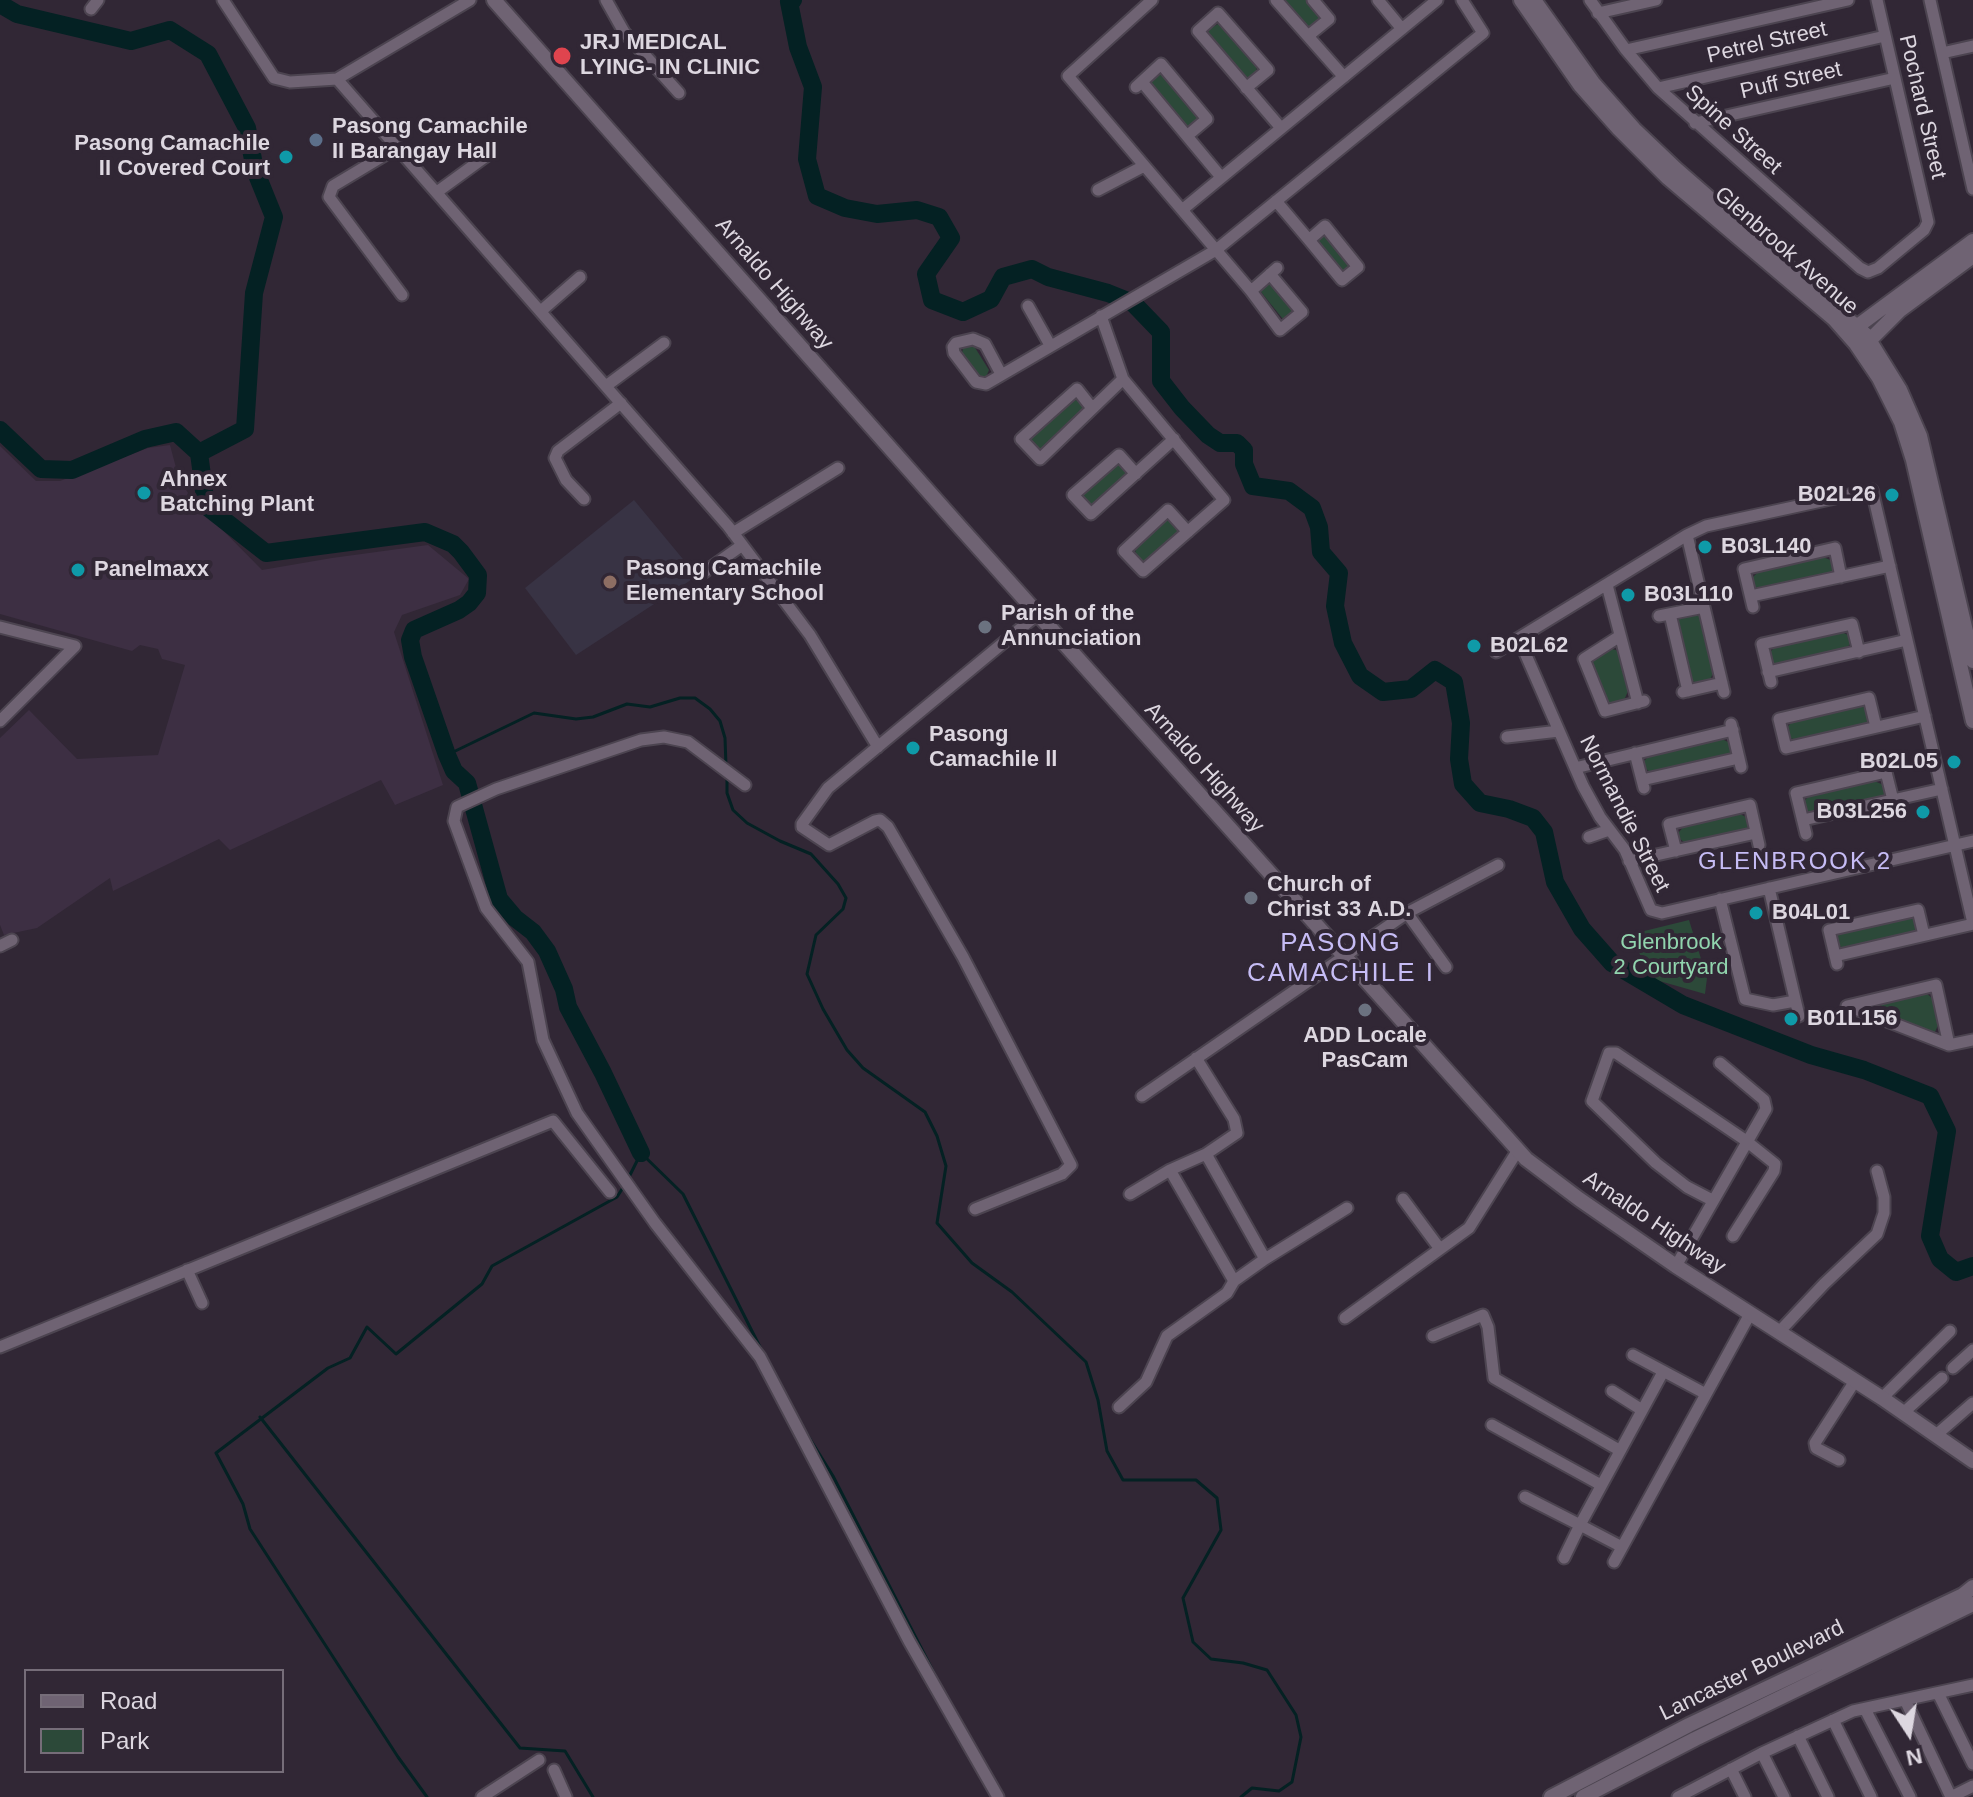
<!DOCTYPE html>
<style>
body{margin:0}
#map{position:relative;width:1973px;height:1797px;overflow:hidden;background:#312735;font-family:Helvetica,sans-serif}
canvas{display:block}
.legend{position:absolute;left:24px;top:1669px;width:260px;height:104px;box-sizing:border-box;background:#312735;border:2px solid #766d79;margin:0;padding:10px 14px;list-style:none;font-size:24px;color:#ddd7e0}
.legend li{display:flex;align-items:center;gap:16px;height:40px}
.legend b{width:40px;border:2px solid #766d79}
.north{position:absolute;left:1869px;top:1693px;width:80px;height:80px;-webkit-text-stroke:6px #312735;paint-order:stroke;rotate:168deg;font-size:22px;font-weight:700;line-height:32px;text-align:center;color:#ddd7e0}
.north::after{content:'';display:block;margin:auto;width:28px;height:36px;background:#ddd7e0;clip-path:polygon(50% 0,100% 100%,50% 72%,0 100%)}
</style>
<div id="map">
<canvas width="1973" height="1797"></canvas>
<ul class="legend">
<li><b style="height:10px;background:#6f6373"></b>Road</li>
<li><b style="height:22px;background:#2c4939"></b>Park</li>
</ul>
<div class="north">N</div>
</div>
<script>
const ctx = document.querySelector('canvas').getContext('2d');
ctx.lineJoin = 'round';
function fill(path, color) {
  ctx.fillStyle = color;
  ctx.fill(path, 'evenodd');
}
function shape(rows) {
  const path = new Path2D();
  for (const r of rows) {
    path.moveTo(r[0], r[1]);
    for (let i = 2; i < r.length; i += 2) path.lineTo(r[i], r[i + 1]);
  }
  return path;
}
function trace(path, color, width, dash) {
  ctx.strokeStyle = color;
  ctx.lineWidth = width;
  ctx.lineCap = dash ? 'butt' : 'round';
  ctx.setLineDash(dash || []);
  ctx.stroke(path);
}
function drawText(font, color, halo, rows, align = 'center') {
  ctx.font = font + ' Helvetica,sans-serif';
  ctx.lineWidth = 8;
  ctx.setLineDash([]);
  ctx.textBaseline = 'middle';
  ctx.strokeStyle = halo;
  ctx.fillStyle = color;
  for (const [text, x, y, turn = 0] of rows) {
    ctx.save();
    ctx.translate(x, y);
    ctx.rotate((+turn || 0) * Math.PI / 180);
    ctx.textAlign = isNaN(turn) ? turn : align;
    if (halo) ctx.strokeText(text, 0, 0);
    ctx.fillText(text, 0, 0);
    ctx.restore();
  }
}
fill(shape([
 [170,445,179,479,192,499,262,570,332,558,428,545,469,579,460,595,402,615,394,632,443,785,395,805,381,780,230,850,219,839,113,891,110,878,37,928,4,935,0,925,0,738,29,710,77,759,158,755,185,665,162,659,158,649,140,645,132,651,0,614,0,446,36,481,60,481,148,448]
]), '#3d2f43');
fill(shape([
 [634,500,697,576,576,655,525,588]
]), '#383344');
fill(shape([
 [1282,0,1308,0,1319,16,1318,22,1312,26,1306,26],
 [1218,24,1221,24,1257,64,1256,74,1250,78,1244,78,1208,36,1209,29],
 [1156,74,1163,74,1199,117,1199,120,1188,128,1185,127,1149,85],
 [1321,236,1327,236,1350,263,1350,267,1346,272,1341,272,1317,243],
 [1268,282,1293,310,1293,314,1287,319,1282,318,1261,292,1260,288],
 [964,344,974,346,989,370,986,377,977,376,962,353],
 [1072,399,1082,402,1084,409,1045,448,1035,448,1031,443,1031,436],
 [1120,462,1128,469,1128,475,1093,506,1090,506,1083,499,1082,493,1113,464],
 [1171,520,1180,530,1180,533,1146,562,1139,561,1135,556,1136,546,1165,521],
 [1823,557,1833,561,1832,573,1759,590,1752,584,1752,578,1758,572],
 [1697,613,1702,620,1714,671,1709,682,1697,684,1690,679,1677,622,1681,615],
 [1842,632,1850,636,1851,642,1846,650,1776,665,1771,662,1769,653,1775,647],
 [1608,648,1616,650,1621,657,1628,691,1623,703,1611,705,1607,703,1592,666,1594,658],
 [1860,706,1866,708,1869,720,1864,724,1796,740,1787,737,1786,728,1792,722],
 [1722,739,1730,743,1732,749,1729,755,1651,773,1644,767,1644,761,1650,755],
 [1874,781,1884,785,1886,791,1883,797,1810,814,1805,811,1803,802,1809,796],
 [1740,814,1748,818,1749,824,1746,830,1686,844,1679,838,1679,832,1685,825],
 [1911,917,1916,920,1917,927,1915,932,1842,949,1835,937,1838,933],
 [1689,920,1707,978,1705,994,1649,978,1632,934],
 [1926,993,1932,998,1939,1023,1935,1032,1930,1033,1882,1013,1880,1009,1882,1003]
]), '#2c4939');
trace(shape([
 [447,755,534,713,576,719,593,717,627,704,650,707,680,698,695,698,710,709,720,721,725,738,726,766],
 [727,778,727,793,733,810,747,823,780,841,811,854,838,884,846,898,843,909,816,935,807,974,823,1009,847,1050,863,1068,925,1112,937,1136,946,1166,937,1223,972,1263,1012,1292,1086,1362,1098,1400,1107,1451,1123,1480,1196,1480,1217,1498,1221,1530,1183,1598,1193,1642,1211,1659,1243,1663,1267,1670,1296,1715,1301,1737,1292,1782,1279,1791,1252,1788,1241,1797],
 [628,1179,641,1153,683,1194,762,1351],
 [260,1417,520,1748,565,1751,593,1797],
 [805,1431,833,1476,935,1675],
 [427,1797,398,1757,250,1529,243,1504,216,1453,328,1368,350,1358,367,1327,396,1354,482,1284,492,1266,617,1197,624,1186]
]), '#042123', 3);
trace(shape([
 [793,0,789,2,798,47,813,87,807,159,817,196,845,208,877,214,917,210,939,217,951,238,926,274,932,300,963,312,991,299,1003,277,1032,269,1048,277,1108,293,1133,303,1161,332,1161,381,1182,408,1208,435,1220,443,1237,443,1244,450,1244,464,1253,486,1289,491,1312,508,1319,527,1321,552,1339,573,1335,606,1343,643,1360,676,1383,692,1411,689,1435,670,1454,682,1461,723,1459,759,1463,784,1480,803,1509,809,1533,818,1544,832,1555,882,1582,929,1612,963,1683,1005,1811,1055,1864,1070,1930,1096,1947,1131,1930,1236,1940,1259,1956,1272,1973,1266],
 [0,4,17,14,131,41,170,30,208,54,247,128,255,170,274,217,254,293,245,429,199,453],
 [0,430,41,469,72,470,145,439,176,432,199,453,206,506,266,553,425,532,453,544,461,552,478,575,477,593,469,603,459,610,414,630,410,640,413,657,447,755,454,771,467,783,499,899,515,918,533,932,547,951,564,989,568,1007,603,1073,641,1153]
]), '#042123', 18);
const minor = shape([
 [223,0,274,78,290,82,337,79,470,0],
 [606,0,624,32,679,93],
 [1152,0,1068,76,1251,291,1280,330,1302,312,1270,274],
 [1276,0,1344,77],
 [1378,0,1402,29],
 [1590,0,1626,50,1658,88,1860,268,1868,272,1878,268,1924,230,1928,222,1877,0],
 [1930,0,1973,189],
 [91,9,98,0],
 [1598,13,1656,0],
 [1308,36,1329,19,1313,0],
 [1626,50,1848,0],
 [1942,53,1973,46],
 [337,79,728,526,810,635,878,747],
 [1142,82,1221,177],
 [1136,87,1161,64,1207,119,1187,136],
 [1246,88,1268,70,1218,13,1198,31,1281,128],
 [1658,88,1885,36],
 [1695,123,1895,78],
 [398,147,333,186,329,197,402,295],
 [1098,190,1144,166],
 [437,192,489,154],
 [1276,201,1309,240,1342,280,1358,267,1325,226,1309,240],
 [1182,210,1437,0],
 [1251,291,1277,268],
 [1028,306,1050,345],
 [541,311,580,277],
 [1101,316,1123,379,1224,500,1143,571,1124,551,1168,510,1188,532],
 [1001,374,985,344,973,339,956,343,953,347,954,353,976,382,986,384,1216,250,1483,33,1462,0],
 [606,386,664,343],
 [1092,408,1077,389,1021,439,1040,459,1123,379],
 [1136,474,1119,455,1073,495,1091,514,1174,439],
 [584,499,566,480,555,458,558,451,621,403],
 [733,533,838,468],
 [1687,535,1724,692],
 [703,573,741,546],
 [1607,585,1638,703],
 [1751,596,1890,566],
 [1753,607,1744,569,1835,548,1841,577],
 [1670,614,1688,691],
 [1659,616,1704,607],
 [0,627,75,646,0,721],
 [1620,636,1584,659,1605,711,1644,701],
 [1519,639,1583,786,1600,817,1625,850,1651,910,1662,913,1973,841],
 [1496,652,1687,535,1706,526,1872,490,1973,923],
 [1768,672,1907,640],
 [1771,682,1762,644,1852,624,1859,652],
 [1683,692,1722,683],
 [1731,724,1741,767],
 [1876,727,1869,698,1779,719,1786,748,1925,716],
 [1507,737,1559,731],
 [1635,753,1644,788],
 [1575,768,1733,730],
 [1642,780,1739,758],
 [745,785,688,742,664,737,641,740,496,789,457,807,454,821,486,908,528,962,543,1040,577,1113,655,1223,760,1357,909,1641,998,1797],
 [1803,820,1942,789],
 [1806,834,1796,793,1886,772,1893,800],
 [1589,837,1609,830],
 [1676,851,1669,824,1750,805,1759,845],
 [1629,861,1756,833],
 [1769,888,1799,1016],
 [1720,899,1745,999,1773,1005,1795,1001],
 [1407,913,1498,865],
 [0,946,12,940],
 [1835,956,1973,924],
 [1837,964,1829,930,1918,910,1924,935],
 [1847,1006,1936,985,1949,1045],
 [1848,1006,1949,1045,1973,1040],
 [1142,1096,1407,913,1446,967],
 [1206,1154,1265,1259,1234,1281],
 [1130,1194,1170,1170],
 [1403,1199,1440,1249],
 [1712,1200,1687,1187,1656,1163,1592,1101,1609,1053,1616,1053,1745,1140,1775,1164,1774,1171,1733,1236],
 [975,1209,1062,1174,1071,1165,963,957,888,827,880,820,875,821,829,845,802,827,802,824,828,788,1038,614],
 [1265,1259,1347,1208],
 [1676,1266,1766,1109,1764,1100,1720,1063],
 [187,1270,202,1303],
 [1345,1318,1469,1228,1518,1150],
 [1779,1332,1824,1284,1877,1234,1884,1213,1884,1197,1877,1171],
 [1433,1336,1483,1315,1488,1327,1494,1378,1619,1450],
 [0,1347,553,1121,610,1192],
 [1633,1355,1706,1394],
 [1953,1368,1973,1350],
 [1612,1391,1642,1410],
 [1882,1398,1950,1331],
 [1119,1407,1146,1382,1167,1336,1227,1293,1234,1281,1170,1170,1206,1154,1237,1133,1234,1119,1196,1058],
 [1903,1413,1942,1378],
 [1492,1425,1601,1485],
 [1935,1436,1973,1403],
 [1839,1460,1816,1448,1815,1443,1855,1381],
 [1525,1497,1580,1525,1564,1558],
 [1622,1547,1580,1525,1663,1372],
 [1614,1562,1750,1314],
 [1938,1693,1973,1764],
 [1905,1700,1951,1797],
 [1865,1709,1910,1797],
 [1833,1720,1871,1797],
 [1798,1736,1828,1797],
 [1762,1753,1784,1797],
 [1731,1769,1745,1797],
 [554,1770,566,1797],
 [482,1797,539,1760],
 [1678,1797,1762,1753,1853,1711,1973,1685],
 [1951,1797,1973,1786]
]);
const tertiary = shape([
 [1521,0,1580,85,1619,129,1668,178,1834,319,1856,344,1879,378,1901,422,1913,460,1973,721],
 [1534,0,1594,84,1634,129,1676,169,1866,335,1900,390,1920,436,1973,661],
 [1851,331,1973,241],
 [1863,347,1900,310,1973,256]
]);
const secondary = shape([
 [494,0,959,526,1526,1159,1579,1199,1676,1266,1882,1398,1973,1461],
 [1551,1797,1689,1725,1963,1595,1973,1587],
 [1583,1797,1695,1739,1973,1604]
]);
trace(minor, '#4c4450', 15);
trace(tertiary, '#4c4450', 18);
trace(secondary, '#4c4450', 18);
trace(minor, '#6f6373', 11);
trace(tertiary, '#6f6373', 14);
trace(secondary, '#6f6373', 14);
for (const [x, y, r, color] of [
 [562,56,10,"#e0444e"],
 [316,140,8,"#5c6f8a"],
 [286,157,8,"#0f9aa8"],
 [144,493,8,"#0f9aa8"],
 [1892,495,8,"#0f9aa8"],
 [1705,547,8,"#0f9aa8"],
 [78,570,8,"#0f9aa8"],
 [610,582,8,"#8d6e63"],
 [1628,595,8,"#0f9aa8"],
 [985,627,8,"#6b7280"],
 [1474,646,8,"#0f9aa8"],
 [913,748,8,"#0f9aa8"],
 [1954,762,8,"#0f9aa8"],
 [1923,812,8,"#0f9aa8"],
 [1251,898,8,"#6b7280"],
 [1756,913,8,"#0f9aa8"],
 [1365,1010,8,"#6b7280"],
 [1791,1019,8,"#0f9aa8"]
]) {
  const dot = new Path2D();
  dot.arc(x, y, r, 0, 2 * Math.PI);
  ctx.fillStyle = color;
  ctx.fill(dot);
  trace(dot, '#312735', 3);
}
drawText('bold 22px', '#ddd7e0', '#312735', [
 ["JRJ MEDICAL",580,43],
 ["LYING- IN CLINIC",580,68],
 ["Pasong Camachile",332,127],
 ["II Barangay Hall",332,152],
 ["Pasong Camachile",270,144,"right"],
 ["II Covered Court",270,169,"right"],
 ["Ahnex",160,480],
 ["Batching Plant",160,505],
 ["B02L26",1876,495,"right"],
 ["B03L140",1721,547],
 ["Pasong Camachile",626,569],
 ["Elementary School",626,594],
 ["Panelmaxx",94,570],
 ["B03L110",1644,595],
 ["Parish of the",1001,614],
 ["Annunciation",1001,639],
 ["B02L62",1490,646],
 ["Pasong",929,735],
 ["Camachile ll",929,760],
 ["B02L05",1938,762,"right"],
 ["B03L256",1907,812,"right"],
 ["Church of",1267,885],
 ["Christ 33 A.D.",1267,910],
 ["B04L01",1772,913],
 ["B01L156",1807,1019],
 ["ADD Locale",1365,1036,"center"],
 ["PasCam",1365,1061,"center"]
], 'left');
drawText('22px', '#ddd7e0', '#312735', [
 ["Petrel Street",1767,43,-13],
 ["Puff Street",1791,81,-13],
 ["Pochard Street",1922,107,77],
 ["Spine Street",1733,130,42],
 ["Glenbrook Avenue",1786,251,41],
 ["Arnaldo Highway",774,284,49],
 ["Arnaldo Highway",1204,768,48],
 ["Normandie Street",1624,814,63],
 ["Arnaldo Highway",1654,1223,34],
 ["Lancaster Boulevard",1752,1671,-26]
]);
drawText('22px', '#91d5ae', '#312735', [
 ["Glenbrook",1671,943],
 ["2 Courtyard",1671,968]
]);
ctx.letterSpacing = '2px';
drawText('24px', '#c6bcf5', '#312735', [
 ["GLENBROOK 2",1795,862]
]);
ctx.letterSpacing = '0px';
ctx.letterSpacing = '2px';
drawText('26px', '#c6bcf5', '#312735', [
 ["PASONG",1341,944],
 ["CAMACHILE I",1341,974]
]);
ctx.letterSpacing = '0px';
</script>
